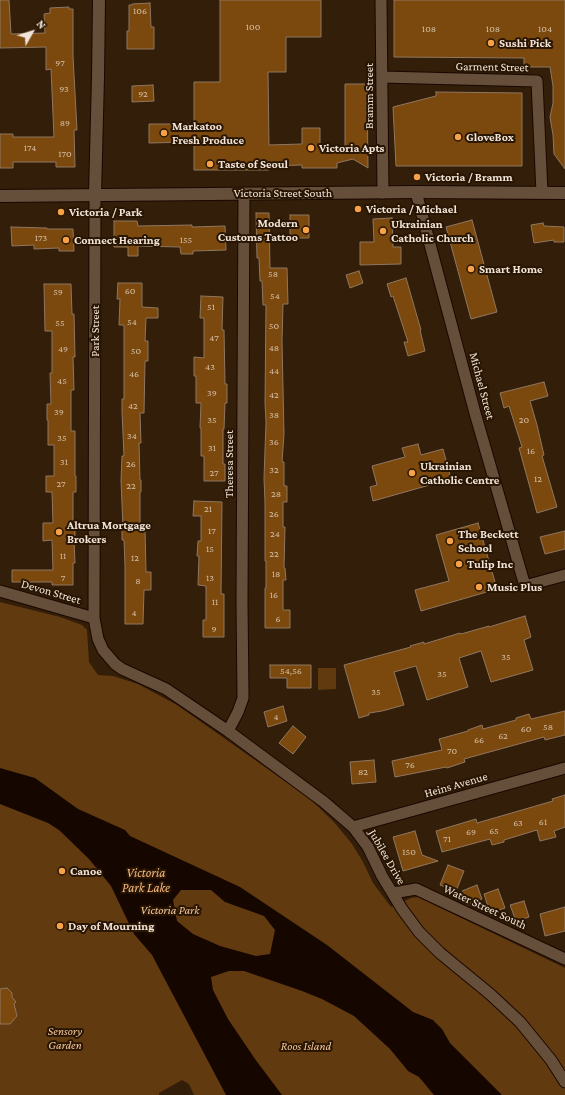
<!DOCTYPE html>
<style>
body{margin:0}
#map{position:relative;width:565px;height:1095px;overflow:hidden;background:#331e09;font-family:"Crimson Pro",serif}
canvas{display:block}
.north{position:absolute;left:12px;top:12px;width:40px;height:40px;-webkit-text-stroke:3px #281502;paint-order:stroke;rotate:51deg;font-size:11px;font-weight:700;line-height:16px;text-align:center;color:#f2e4d8}
.north::after{content:'';display:block;margin:auto;width:14px;height:18px;background:#f2e4d8;clip-path:polygon(50% 0,100% 100%,50% 72%,0 100%)}
</style>
<div id="map">
<canvas width="565" height="1095"></canvas>
<div class="north">N</div>
</div>
<script>
const ctx = document.querySelector('canvas').getContext('2d');
ctx.lineJoin = 'round';
function fill(path, color) {
  ctx.fillStyle = color;
  ctx.fill(path, 'evenodd');
}
function shape(rows) {
  const path = new Path2D();
  for (const r of rows) {
    path.moveTo(r[0], r[1]);
    for (let i = 2; i < r.length; i += 2) path.lineTo(r[i], r[i + 1]);
  }
  return path;
}
function trace(path, color, width, dash) {
  ctx.strokeStyle = color;
  ctx.lineWidth = width;
  ctx.lineCap = dash ? 'butt' : 'round';
  ctx.setLineDash(dash || []);
  ctx.stroke(path);
}
function drawText(font, color, halo, rows, align = 'center') {
  ctx.font = font + ' "Crimson Pro",serif';
  ctx.lineWidth = 4;
  ctx.setLineDash([]);
  ctx.textBaseline = 'middle';
  ctx.strokeStyle = halo;
  ctx.fillStyle = color;
  for (const [text, x, y, turn = 0] of rows) {
    ctx.save();
    ctx.translate(x, y);
    ctx.rotate((+turn || 0) * Math.PI / 180);
    ctx.textAlign = isNaN(turn) ? turn : align;
    if (halo) ctx.strokeText(text, 0, 0);
    ctx.fillText(text, 0, 0);
    ctx.restore();
  }
}
fill(shape([
 [0,602,60,617,82,625,87,630,89,662,98,675,113,676,138,684,177,705,309,798,334,822,352,844,363,862,373,883,391,907,411,898,418,897,565,968,565,1095,194,1095,189,1084,182,1080,159,1093,159,1095,0,1095],
 [318,668,336,668,336,689,318,690]
]), '#613a10');
fill(shape([
 [0,768,35,778,78,809,125,830,130,836,240,887,327,945,413,1012,433,1020,442,1029,450,1043,502,1095,434,1095,419,1077,408,1071,390,1049,354,1016,322,999,302,991,244,971,229,971,211,977,213,990,228,1019,255,1059,282,1095,226,1095,152,955,134,934,111,886,89,859,59,830,48,823,0,804],
 [181,890,211,890,225,902,264,916,275,930,270,954,256,956,220,946,193,934,177,921,173,900]
]), '#150600');
const building = shape([
 [0,0,9,0,11,34,45,33,44,14,50,13,50,8,69,7,69,9,73,9,73,56,77,130,74,130,75,167,56,167,56,162,13,162,13,168,0,168,0,134,13,134,13,137,54,137,51,69,46,70,46,47,0,48,0,0],
 [220,0,321,0,321,37,286,37,286,72,268,72,269,145,302,144,302,128,320,128,320,150,345,149,345,84,367,84,368,168,353,159,337,163,337,168,302,168,302,165,269,166,269,170,194,170,194,142,149,143,149,124,194,124,194,82,220,82,220,0],
 [394,0,565,0,565,169,554,154,553,135,550,117,553,103,553,86,550,67,524,67,524,58,394,57,394,0],
 [150,3,151,27,154,27,154,49,127,49,127,31,129,31,129,5,132,5,132,4,150,3],
 [153,85,154,101,132,102,132,86,153,85],
 [436,92,522,93,522,166,396,166,393,107,436,96,436,92],
 [256,213,269,213,270,268,287,268,288,304,283,304,282,341,284,434,282,462,284,462,284,486,287,486,287,502,283,502,283,527,285,527,284,568,285,568,286,580,283,580,283,610,290,610,290,628,265,628,265,588,266,588,266,561,265,561,265,502,264,478,266,422,265,403,266,305,263,305,262,281,260,281,259,258,257,258,256,213],
 [290,215,309,215,309,238,290,238,290,215],
 [392,218,393,247,401,247,401,264,360,265,360,242,374,242,373,219,392,218],
 [472,220,497,312,471,319,446,227,472,220],
 [114,221,137,221,138,226,192,225,192,227,225,226,226,250,193,251,193,254,181,254,180,247,138,246,138,256,128,256,128,247,114,247,114,221],
 [543,223,544,226,564,227,564,242,554,242,554,240,534,243,531,225,543,223],
 [11,227,47,228,47,229,73,229,74,251,59,251,59,248,34,249,34,245,12,246,11,227],
 [359,271,363,283,350,288,346,275,359,271],
 [406,278,421,330,420,330,425,351,408,356,404,342,408,342,393,296,391,297,387,284,406,278],
 [118,283,142,283,142,307,158,308,158,318,146,318,145,341,148,341,148,361,145,361,144,413,140,413,141,443,139,443,140,480,141,480,141,492,140,492,140,528,145,528,146,572,151,572,151,590,144,590,143,624,125,624,125,566,124,540,122,540,122,528,123,528,121,480,122,456,124,456,122,412,122,399,124,399,124,325,119,325,120,299,117,299,118,283],
 [44,284,71,284,72,314,74,314,75,357,73,357,74,390,71,390,71,431,75,431,75,476,76,476,76,492,73,492,73,523,75,523,75,540,74,540,75,563,73,563,73,585,52,585,52,582,12,582,12,570,53,570,52,540,43,541,43,523,53,523,52,492,46,492,46,476,54,476,54,445,48,445,48,420,47,420,47,404,51,404,50,373,52,373,52,331,45,331,44,284],
 [201,296,223,297,222,330,224,330,225,384,227,384,227,403,225,403,224,429,223,429,223,464,225,464,225,481,204,481,204,456,201,456,201,428,200,428,201,403,196,403,196,376,194,376,194,357,204,358,204,318,200,318,201,296],
 [544,382,548,396,530,401,537,425,544,455,542,456,557,507,537,513,519,448,522,447,509,406,504,408,500,393,544,382],
 [418,444,421,455,443,449,451,479,373,501,370,487,377,485,372,466,405,457,402,448,418,444],
 [194,501,222,502,221,594,224,594,224,637,203,637,203,620,206,620,206,586,198,585,199,556,197,556,198,541,201,541,201,516,193,516,194,501],
 [478,523,497,589,421,611,415,590,449,581,436,535,478,523],
 [565,531,565,549,545,554,540,537,565,531],
 [525,616,531,637,524,640,533,670,491,682,481,651,459,658,468,687,427,700,416,666,394,672,404,705,382,711,369,713,369,715,359,718,344,665,411,647,410,646,424,642,424,644,460,633,461,634,489,626,489,627,525,616],
 [270,665,311,665,311,688,287,688,287,678,270,678,270,665],
 [283,706,287,721,268,727,264,712,283,706],
 [565,711,565,735,545,740,544,737,464,759,465,762,447,768,446,767,395,777,392,761,442,750,439,739,468,731,468,730,482,725,483,729,516,720,516,718,529,714,531,719,565,711],
 [293,726,306,737,293,754,279,743,293,726],
 [374,760,376,782,352,784,350,762,374,760],
 [565,795,565,827,554,831,556,837,540,841,537,830,504,840,504,842,492,845,490,839,442,852,436,831,476,819,477,823,553,801,552,799,565,795],
 [415,831,422,855,438,861,403,871,393,837,415,831],
 [448,865,464,871,456,891,440,885,448,865],
 [477,885,482,899,467,905,462,891,477,885],
 [498,889,505,908,490,913,484,894,498,889],
 [524,901,529,917,516,921,510,905,524,901],
 [565,907,565,931,545,936,540,914,565,907],
 [7,988,12,993,12,997,16,1002,14,1004,17,1016,10,1024,0,1024,0,989,7,988]
]);
fill(building, '#7b490d');
trace(building, '#907761', 1);
const street = shape([
 [381,0,383,193],
 [382,77,537,81,542,193],
 [416,192,475,413,525,586,565,575],
 [95,194,94,618,98,639,103,650,115,664,122,669,166,689,228,731,324,802,353,827,368,847,382,876,402,909,419,932,440,953,490,994,520,1022,551,1060,565,1082],
 [0,591,94,618],
 [228,731,238,712,243,698,242,602,244,193],
 [353,827,565,768],
 [393,893,416,889,565,959]
]);
const secondary = shape([
 [95,194,98,77,99,0],
 [0,196,416,192,565,193]
]);
trace(street, '#1a0700', 13);
trace(secondary, '#1a0700', 14);
trace(street, '#664f3a', 11);
trace(secondary, '#664f3a', 12);
for (const [x, y, r, color] of [
 [491,43,4,"#f7a148"],
 [164,133,4,"#f7a148"],
 [458,137,4,"#f7a148"],
 [311,148,4,"#f7a148"],
 [210,164,4,"#f7a148"],
 [417,177,4,"#f7a148"],
 [358,209,4,"#f7a148"],
 [61,212,4,"#f7a148"],
 [306,230,4,"#f7a148"],
 [383,231,4,"#f7a148"],
 [66,240,4,"#f7a148"],
 [471,269,4,"#f7a148"],
 [412,473,4,"#f7a148"],
 [59,532,4,"#f7a148"],
 [450,541,4,"#f7a148"],
 [459,564,4,"#f7a148"],
 [479,587,4,"#f7a148"],
 [62,871,4,"#f7a148"],
 [60,926,4,"#f7a148"]
]) {
  const dot = new Path2D();
  dot.arc(x, y, r, 0, 2 * Math.PI);
  ctx.fillStyle = color;
  ctx.fill(dot);
  trace(dot, '#281502', 1.5);
}
drawText('10px', '#d4bda5', null, [
 ["106",140,11],
 ["100",253,27],
 ["108",429,29],
 ["108",493,29],
 ["104",545,29],
 ["97",60,63],
 ["93",64,89],
 ["92",143,94],
 ["89",65,123],
 ["174",30,148],
 ["170",65,154],
 ["173",41,238],
 ["155",186,240],
 ["58",273,274],
 ["60",130,291],
 ["59",58,292],
 ["54",275,296],
 ["51",211,307],
 ["54",132,322],
 ["55",60,323],
 ["50",274,326],
 ["47",214,338],
 ["48",274,348],
 ["49",63,349],
 ["50",136,351],
 ["43",210,367],
 ["44",274,371],
 ["46",134,374],
 ["45",62,381],
 ["39",212,393],
 ["42",274,395],
 ["42",133,406],
 ["39",59,412],
 ["38",274,415],
 ["35",212,420],
 ["20",524,420],
 ["34",132,436],
 ["35",62,438],
 ["36",274,442],
 ["31",212,448],
 ["16",531,451],
 ["31",64,462],
 ["26",131,464],
 ["32",274,470],
 ["27",214,473],
 ["12",538,479],
 ["27",61,484],
 ["22",131,486],
 ["28",276,494],
 ["21",208,509],
 ["26",274,514],
 ["17",212,531],
 ["24",275,534],
 ["15",210,549],
 ["22",274,554],
 ["11",63,556],
 ["12",135,558],
 ["18",276,574],
 ["7",63,578],
 ["13",210,578],
 ["8",138,581],
 ["16",274,595],
 ["11",215,602],
 ["4",134,613],
 ["6",278,619],
 ["9",214,629],
 ["35",506,657],
 ["54,56",291,671],
 ["35",442,674],
 ["35",376,692],
 ["4",276,717],
 ["58",548,727],
 ["60",526,729],
 ["62",503,736],
 ["66",479,740],
 ["70",452,751],
 ["76",410,765],
 ["82",363,772],
 ["61",543,822],
 ["63",518,823],
 ["65",494,831],
 ["69",471,832],
 ["71",447,839],
 ["150",409,852]
]);
drawText('bold 12px', '#f2e4d8', '#281502', [
 ["Sushi Pick",499,43],
 ["Markatoo",172,126],
 ["Fresh Produce",172,140],
 ["GloveBox",466,137],
 ["Victoria Apts",319,148],
 ["Taste of Seoul",218,164],
 ["Victoria / Bramm",425,177],
 ["Victoria / Michael",366,209],
 ["Victoria / Park",69,212],
 ["Modern",298,223,"right"],
 ["Customs Tattoo",298,237,"right"],
 ["Ukrainian",391,224],
 ["Catholic Church",391,238],
 ["Connect Hearing",74,240],
 ["Smart Home",479,269],
 ["Ukrainian",420,466],
 ["Catholic Centre",420,480],
 ["Altrua Mortgage",67,525],
 ["Brokers",67,539],
 ["The Beckett",458,534],
 ["School",458,548],
 ["Tulip Inc",467,564],
 ["Music Plus",487,587],
 ["Canoe",70,871],
 ["Day of Mourning",68,926]
], 'left');
drawText('12px', '#f2e4d8', '#281502', [
 ["Garment Street",492,67,1],
 ["Bramm Street",369,96,-90],
 ["Victoria Street South",283,193],
 ["Park Street",95,331,-90],
 ["Michael Street",482,386,75],
 ["Theresa Street",229,464,-90],
 ["Devon Street",51,592,16],
 ["Heins Avenue",456,785,-16],
 ["Jubilee Drive",387,857,60],
 ["Water Street South",485,907,25]
]);
drawText('italic 12px', '#f5c79d', '#281502', [
 ["Victoria Park",170,910],
 ["Sensory",65,1031],
 ["Garden",65,1045],
 ["Roos Island",306,1046]
]);
drawText('italic 13px', '#f6b981', '#281502', [
 ["Victoria",146,873],
 ["Park Lake",146,888]
]);
</script>
